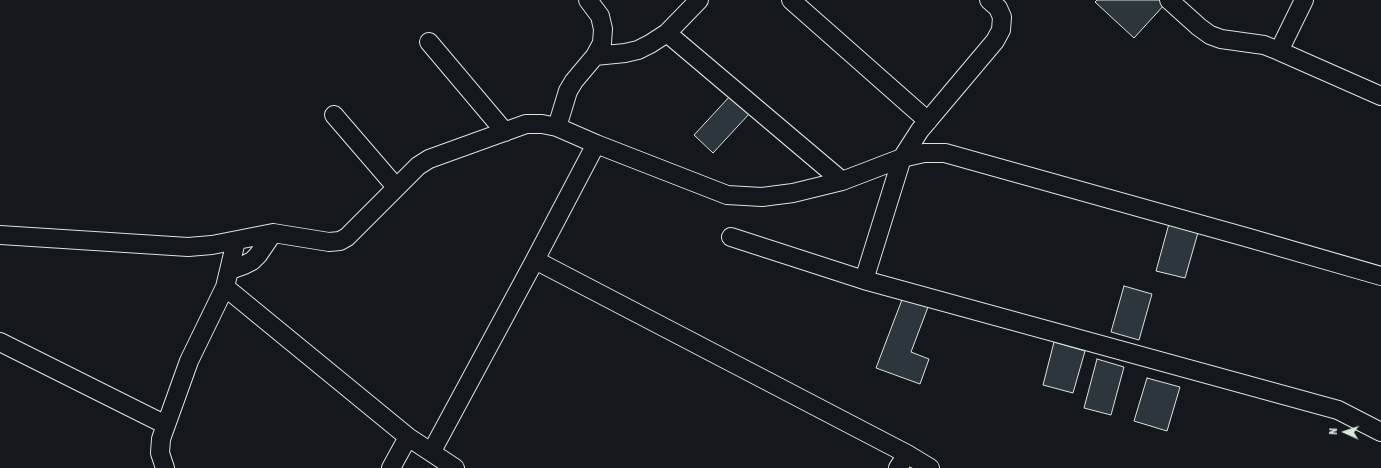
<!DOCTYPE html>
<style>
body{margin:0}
#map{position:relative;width:1381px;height:468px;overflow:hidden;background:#14181c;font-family:"Asap Condensed",sans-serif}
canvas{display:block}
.north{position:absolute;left:1325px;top:412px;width:40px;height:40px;-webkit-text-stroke:3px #14181c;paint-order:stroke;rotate:273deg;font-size:11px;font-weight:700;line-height:16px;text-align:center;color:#d8e6dc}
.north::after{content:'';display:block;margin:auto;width:14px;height:18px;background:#d8e6dc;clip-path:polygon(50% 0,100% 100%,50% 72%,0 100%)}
</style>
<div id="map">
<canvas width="1381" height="468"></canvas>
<div class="north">N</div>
</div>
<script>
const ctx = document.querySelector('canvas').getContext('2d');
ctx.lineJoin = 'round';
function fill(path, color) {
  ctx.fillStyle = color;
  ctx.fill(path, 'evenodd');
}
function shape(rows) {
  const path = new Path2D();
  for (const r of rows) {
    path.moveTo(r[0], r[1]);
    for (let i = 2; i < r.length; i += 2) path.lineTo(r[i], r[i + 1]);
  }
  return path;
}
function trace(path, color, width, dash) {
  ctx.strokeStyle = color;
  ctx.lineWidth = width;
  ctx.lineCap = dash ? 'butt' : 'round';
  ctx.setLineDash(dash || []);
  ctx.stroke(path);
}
const building = shape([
 [1097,0,1161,0,1165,4,1134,38,1095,2,1097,0],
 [731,95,750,113,713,153,694,135,731,95],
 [1170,220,1199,229,1185,278,1156,271,1170,220],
 [1124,286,1152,294,1139,340,1111,332,1124,286],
 [903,297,928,307,911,352,929,359,920,384,876,368,903,297],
 [1054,342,1085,351,1073,393,1043,385,1054,342],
 [1097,359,1124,367,1111,415,1084,408,1097,359],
 [1147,378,1180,387,1167,431,1134,421,1147,378]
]);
fill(building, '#2c363c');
trace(building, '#d8e6dc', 1);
const street = shape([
 [699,0,667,33,842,181],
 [791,0,928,121],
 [989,0,998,8,1002,17,1001,30,995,41,920,130,902,158,864,280,1338,410,1381,432],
 [1169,0,1199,27,1210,35,1221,39,1264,45,1279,51,1381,96],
 [429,42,505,132],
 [1279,51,1304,0],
 [595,56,625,53,638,50,650,44,667,33],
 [334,115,396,187],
 [557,127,568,91,574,81,595,56,602,43,603,29,600,16,588,0],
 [0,235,188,247,212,245,273,233,329,242,340,241,347,237,418,166,429,159,526,124,542,124,557,127,596,144],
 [731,237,864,280],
 [230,270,244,265,252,261,258,255,273,233],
 [225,287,408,437,455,468],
 [0,342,166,425],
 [432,451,535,260],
 [907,454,535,260,596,144,727,195,762,197,793,193,842,181,902,158,924,153,945,153,1249,238,1381,276],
 [165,468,160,453,161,439,189,361,225,287,236,241],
 [391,468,408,437],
 [898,468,907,454,930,468]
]);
trace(street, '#d8e6dc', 20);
trace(street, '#14181c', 18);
</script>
